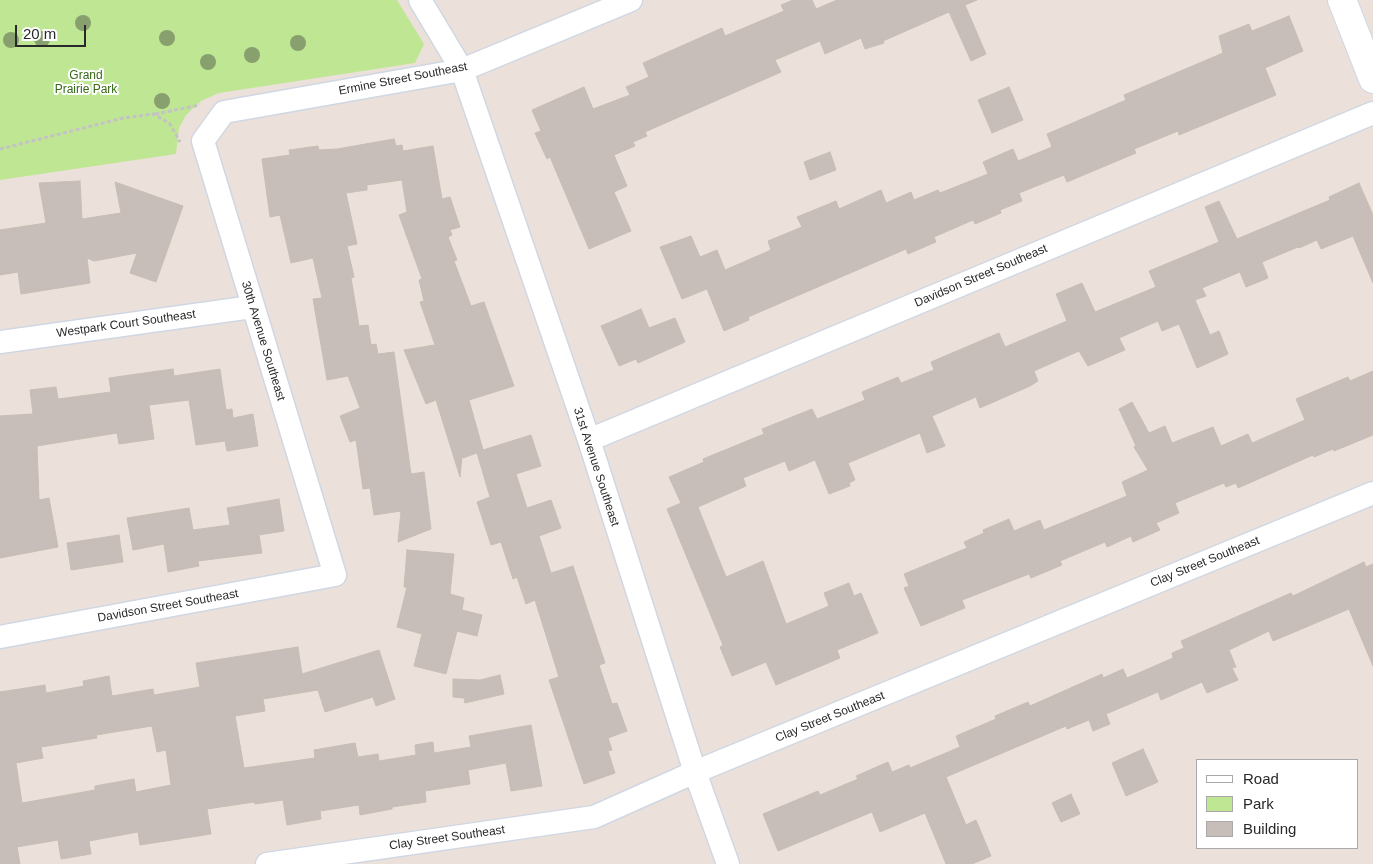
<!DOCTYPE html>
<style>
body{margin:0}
#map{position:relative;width:1373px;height:864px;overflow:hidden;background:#ece1da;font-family:Helvetica,sans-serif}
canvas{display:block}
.legend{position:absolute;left:1196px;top:759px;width:162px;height:90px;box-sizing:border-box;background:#fff;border:1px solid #a9a9a9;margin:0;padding:6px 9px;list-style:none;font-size:15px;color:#292929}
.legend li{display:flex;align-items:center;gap:10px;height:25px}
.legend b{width:25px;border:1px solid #a9a9a9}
.scale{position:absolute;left:15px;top:25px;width:71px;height:22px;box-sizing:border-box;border:2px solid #292929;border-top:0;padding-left:6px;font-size:15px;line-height:18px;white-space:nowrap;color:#292929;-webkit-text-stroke:4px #fff;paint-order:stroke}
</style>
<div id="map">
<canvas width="1373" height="864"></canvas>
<ul class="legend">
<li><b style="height:6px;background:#fff"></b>Road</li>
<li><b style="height:14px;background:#bfe693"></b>Park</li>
<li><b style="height:14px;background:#c7beba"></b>Building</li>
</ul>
<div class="scale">20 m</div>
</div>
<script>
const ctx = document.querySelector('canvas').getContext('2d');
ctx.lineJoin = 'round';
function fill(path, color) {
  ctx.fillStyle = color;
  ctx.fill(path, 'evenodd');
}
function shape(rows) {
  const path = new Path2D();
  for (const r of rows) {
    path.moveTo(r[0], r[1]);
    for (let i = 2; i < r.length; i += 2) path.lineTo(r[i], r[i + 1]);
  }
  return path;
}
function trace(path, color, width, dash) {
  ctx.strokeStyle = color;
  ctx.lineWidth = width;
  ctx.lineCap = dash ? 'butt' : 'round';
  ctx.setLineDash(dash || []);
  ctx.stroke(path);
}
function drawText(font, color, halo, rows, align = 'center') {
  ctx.font = font + ' Helvetica,sans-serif';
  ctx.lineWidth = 4;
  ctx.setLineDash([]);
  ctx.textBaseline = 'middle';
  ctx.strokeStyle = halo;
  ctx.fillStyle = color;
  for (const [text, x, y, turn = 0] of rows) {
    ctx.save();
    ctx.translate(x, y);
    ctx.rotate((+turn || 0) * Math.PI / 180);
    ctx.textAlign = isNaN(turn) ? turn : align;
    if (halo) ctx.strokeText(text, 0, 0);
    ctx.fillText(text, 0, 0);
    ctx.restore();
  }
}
fill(shape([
 [0,0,397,0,424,44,415,63,219,93,201,101,186,115,179,128,176,154,0,180]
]), '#bfe693');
const building = shape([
 [793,0,812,0,816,9,837,0,977,0,965,5,986,54,971,61,949,12,883,41,884,43,865,49,861,38,825,54,820,41,775,60,781,72,645,132,647,136,633,142,635,146,614,155,627,186,614,192,631,231,589,249,550,157,547,159,535,133,541,131,532,110,584,87,593,109,630,95,626,87,649,77,643,63,722,28,725,36,784,11,781,5,793,0],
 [1289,16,1303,51,1265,68,1276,95,1179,135,1178,131,1134,149,1136,153,1067,182,1064,175,1019,193,1022,201,1000,210,1001,213,975,224,973,220,934,237,936,242,908,254,906,249,748,317,749,320,724,331,707,289,682,299,660,247,691,236,700,257,717,250,725,270,771,250,768,241,802,227,797,217,836,201,839,209,881,190,886,203,911,192,914,200,938,190,940,193,988,174,983,162,1013,149,1018,161,1052,147,1047,134,1126,100,1124,95,1223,53,1219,36,1249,24,1252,31,1289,16],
 [1009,87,1023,120,992,133,978,100,1009,87],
 [394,139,396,146,402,145,403,151,433,146,442,199,450,197,460,227,450,230,452,235,448,237,457,260,454,261,471,306,484,302,514,386,469,400,483,450,531,435,541,466,516,474,527,508,551,500,561,528,539,536,551,573,573,566,605,663,599,665,612,704,617,703,627,731,608,738,612,750,608,751,615,773,584,784,549,680,559,677,535,600,526,604,517,577,513,579,501,542,491,545,477,502,490,497,477,453,463,458,462,457,460,477,436,400,426,404,404,350,435,345,420,302,424,301,419,280,422,279,399,215,407,212,402,180,367,185,367,190,346,193,357,244,347,246,354,277,351,278,359,326,368,325,371,345,376,344,378,354,394,352,411,474,424,472,431,529,398,542,401,511,374,515,370,488,363,489,356,440,350,442,340,416,360,408,348,376,327,380,313,299,322,298,313,258,291,263,280,215,270,217,262,159,290,155,289,150,318,146,319,150,337,149,394,139],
 [830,152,836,170,810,180,804,162,830,152],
 [80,181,82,219,121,213,115,182,183,206,156,282,130,273,137,253,94,261,87,258,90,283,21,294,18,272,0,275,0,230,46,223,39,183,80,181],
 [1359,183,1373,215,1373,283,1353,236,1321,249,1317,240,1299,248,1298,247,1262,262,1268,278,1246,287,1240,272,1202,288,1206,296,1195,300,1210,335,1219,331,1228,354,1197,368,1179,324,1162,331,1158,321,1119,338,1125,350,1088,366,1079,351,1034,371,1038,381,1030,386,980,408,976,397,932,416,945,446,927,453,920,433,848,463,855,480,849,483,850,486,829,494,815,460,789,471,785,461,743,478,746,486,698,507,726,577,763,561,786,624,829,606,824,593,849,583,854,596,861,593,878,633,837,650,840,658,776,685,766,662,732,676,720,647,723,645,667,509,681,503,669,477,704,462,703,459,764,434,762,429,812,409,817,419,865,400,862,392,898,377,901,383,934,370,931,362,999,333,1005,347,1067,321,1056,294,1082,283,1095,312,1156,287,1149,271,1219,242,1205,207,1219,201,1237,239,1330,200,1329,197,1359,183],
 [641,309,649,328,675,318,685,342,638,363,636,359,619,366,601,326,641,309],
 [173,369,174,376,220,369,226,410,232,409,233,418,253,414,258,446,227,451,225,441,196,445,189,400,149,405,154,439,119,444,117,433,37,446,39,500,49,498,58,547,0,558,0,416,33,414,30,390,56,387,58,399,111,392,109,378,173,369],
 [1373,371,1373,435,1334,451,1333,449,1314,457,1313,455,1238,488,1236,483,1226,487,1224,483,1175,503,1179,513,1156,523,1160,530,1133,542,1131,536,1107,547,1105,542,1060,561,1062,565,1031,578,1029,574,962,600,965,608,921,626,904,588,909,586,904,574,967,548,964,542,984,533,983,530,1009,519,1014,531,1040,520,1044,530,1127,496,1122,482,1148,470,1134,447,1136,446,1119,409,1132,402,1149,433,1165,426,1172,443,1213,427,1221,446,1248,434,1252,443,1305,420,1296,399,1348,377,1350,381,1373,371],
 [279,499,284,531,259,535,262,553,198,561,199,566,168,572,164,544,133,550,127,518,189,508,193,530,230,525,227,508,279,499],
 [119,535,123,562,71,570,67,543,119,535],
 [407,550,454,554,450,594,464,598,462,610,482,615,477,636,457,631,446,674,414,666,422,634,397,627,407,587,404,587,407,550],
 [1364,562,1366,567,1373,564,1373,666,1349,609,1273,641,1269,631,1229,650,1236,667,1232,668,1238,680,1207,693,1202,682,1161,700,1158,692,1106,714,1110,724,1093,731,1089,720,1067,729,1066,726,946,777,966,825,976,820,991,856,972,864,946,864,925,813,880,832,872,812,778,851,763,814,818,791,820,795,858,779,856,776,888,762,892,772,909,765,910,768,960,747,956,736,996,719,995,716,1028,702,1030,706,1102,674,1103,678,1123,669,1127,678,1173,658,1172,653,1184,648,1181,641,1291,593,1293,596,1364,562],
 [298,647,302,674,379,650,395,699,376,706,373,697,325,712,318,690,263,699,265,711,235,716,244,768,315,758,314,750,355,743,358,757,378,754,379,761,416,755,415,745,433,742,434,753,471,747,469,736,531,725,542,786,511,791,506,763,468,770,470,784,425,791,426,802,392,807,392,809,360,815,359,805,320,811,321,819,287,825,283,800,255,804,254,802,207,809,211,834,140,845,138,832,89,841,91,854,61,859,58,840,17,847,20,864,0,864,0,692,45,685,46,693,84,686,83,681,109,676,112,696,153,689,154,695,200,687,196,663,298,647],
 [152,726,157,752,166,750,171,785,136,792,134,779,95,786,95,790,22,803,16,763,43,758,41,747,97,738,96,735,152,726],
 [500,675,504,694,465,703,464,698,453,697,453,679,480,680,500,675],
 [1143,749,1158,782,1126,796,1112,763,1143,749],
 [1071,794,1080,814,1061,822,1052,803,1071,794]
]);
fill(building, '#c7beba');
trace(building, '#c8bdb4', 1);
const minor = shape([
 [420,0,462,70,589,440,695,772,728,864],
 [0,342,252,307],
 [589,440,1373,113],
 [0,637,335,575,203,141,224,112,462,70,631,0],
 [267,864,594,817,695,772,1373,493]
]);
const secondary = shape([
 [1342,0,1373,79]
]);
trace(minor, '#cfd7e3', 25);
trace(secondary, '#cfd7e3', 30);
trace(shape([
 [155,114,200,105],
 [0,149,123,118,154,114,170,124,180,142]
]), '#c3c3c3', 3, [4, 2.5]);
trace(minor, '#fff', 22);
trace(secondary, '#fff', 28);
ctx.fillStyle = '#889f6e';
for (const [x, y] of [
 [83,23],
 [167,38],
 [42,39],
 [11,40],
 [298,43],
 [252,55],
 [208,62],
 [162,101]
]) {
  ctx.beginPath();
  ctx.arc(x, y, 8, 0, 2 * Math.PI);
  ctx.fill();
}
drawText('12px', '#376916', '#fff', [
 ["Grand",86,76],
 ["Prairie Park",86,90]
]);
drawText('12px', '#292929', '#fff', [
 ["Ermine Street Southeast",403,79,-11],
 ["Davidson Street Southeast",981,276,-23],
 ["Westpark Court Southeast",126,324,-8],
 ["30th Avenue Southeast",263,341,73],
 ["31st Avenue Southeast",596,467,72],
 ["Clay Street Southeast",1205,562,-22],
 ["Davidson Street Southeast",168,606,-10],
 ["Clay Street Southeast",830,717,-22],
 ["Clay Street Southeast",447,838,-8]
]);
</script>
